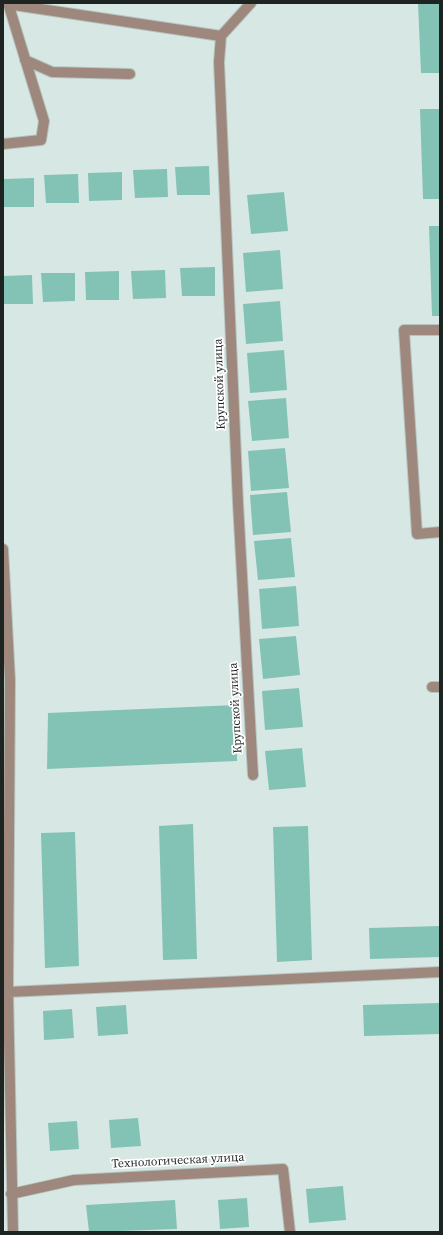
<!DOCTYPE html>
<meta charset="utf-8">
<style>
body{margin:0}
#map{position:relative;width:443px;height:1235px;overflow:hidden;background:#d7e8e4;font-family:"Source Serif 4",serif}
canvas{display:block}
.frame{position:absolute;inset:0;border:4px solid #1e2422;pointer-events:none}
</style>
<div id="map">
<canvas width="443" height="1235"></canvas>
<div class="frame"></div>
</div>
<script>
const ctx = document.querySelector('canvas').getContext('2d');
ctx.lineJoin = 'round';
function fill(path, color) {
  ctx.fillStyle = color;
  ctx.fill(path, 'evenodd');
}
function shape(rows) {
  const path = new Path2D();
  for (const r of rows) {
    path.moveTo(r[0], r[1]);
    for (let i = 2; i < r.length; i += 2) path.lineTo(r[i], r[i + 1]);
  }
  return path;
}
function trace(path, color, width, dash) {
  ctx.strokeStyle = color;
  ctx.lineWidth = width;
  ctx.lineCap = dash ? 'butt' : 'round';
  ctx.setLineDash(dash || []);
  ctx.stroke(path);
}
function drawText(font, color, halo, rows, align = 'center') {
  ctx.font = font + ' "Source Serif 4",serif';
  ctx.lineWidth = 3.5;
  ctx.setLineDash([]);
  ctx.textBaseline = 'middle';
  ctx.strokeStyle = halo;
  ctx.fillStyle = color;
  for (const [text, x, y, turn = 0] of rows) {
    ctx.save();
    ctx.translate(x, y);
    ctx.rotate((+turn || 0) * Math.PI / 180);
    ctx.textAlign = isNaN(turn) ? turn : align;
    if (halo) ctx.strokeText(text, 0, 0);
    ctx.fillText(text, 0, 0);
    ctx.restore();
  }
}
fill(shape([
 [418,3,440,3,440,73,421,73],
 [420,109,440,109,440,199,423,199],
 [209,166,210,195,177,195,175,167],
 [167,169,168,197,135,198,133,170],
 [122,172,122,200,89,201,88,173],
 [78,174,79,203,46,203,44,175],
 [34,178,34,207,3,207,3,179],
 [284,192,288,231,251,234,247,195],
 [429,226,440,226,440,316,432,316],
 [280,250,283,289,246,292,243,253],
 [215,267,215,296,182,296,180,268],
 [165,270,166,298,133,299,131,271],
 [119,271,119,300,86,300,85,272],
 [41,273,75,273,75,301,43,302],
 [32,275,33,304,3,304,3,276],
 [280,301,283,341,246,344,243,304],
 [284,350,287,390,250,393,247,353],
 [286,398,289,438,252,441,248,401],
 [285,448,289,488,251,491,248,451],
 [287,492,291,532,253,535,250,495],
 [291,538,295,577,258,580,254,541],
 [296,586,299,626,262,629,259,589],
 [296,636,300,675,263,679,259,639],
 [299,688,303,727,265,730,262,691],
 [236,705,237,761,47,769,48,713],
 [302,748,306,787,269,790,265,751],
 [193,824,197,959,163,960,159,826],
 [308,826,312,960,277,962,273,827],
 [75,832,79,966,45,968,41,833],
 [440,926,440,957,370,959,369,928],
 [440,1003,440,1034,364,1036,363,1005],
 [126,1005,128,1034,98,1036,96,1007],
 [72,1009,74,1038,44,1040,43,1011],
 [138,1118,141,1146,111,1148,109,1120],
 [77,1121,79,1149,50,1151,48,1123],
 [343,1186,346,1220,309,1223,306,1189],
 [247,1198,249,1227,220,1229,218,1200],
 [175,1200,177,1229,89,1232,86,1205]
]), '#82c3b5');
const minor = shape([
 [251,3,221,36,219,62,238,503,253,775],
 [7,4,221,36],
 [25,60,52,72,130,74],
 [3,144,41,140,44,121,8,3],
 [440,330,404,330,417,534,440,532],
 [3,549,10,680,8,992,13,1232],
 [432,687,440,687],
 [8,992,440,972],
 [11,1194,74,1180,283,1169,290,1232]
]);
trace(minor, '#b6c5c1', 12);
trace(minor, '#9e887d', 10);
drawText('12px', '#1e2422', '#fff', [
 ["Крупской улица",220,384,-92],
 ["Крупской улица",236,708,-93],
 ["Технологическая улица",178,1161,-3]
]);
</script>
